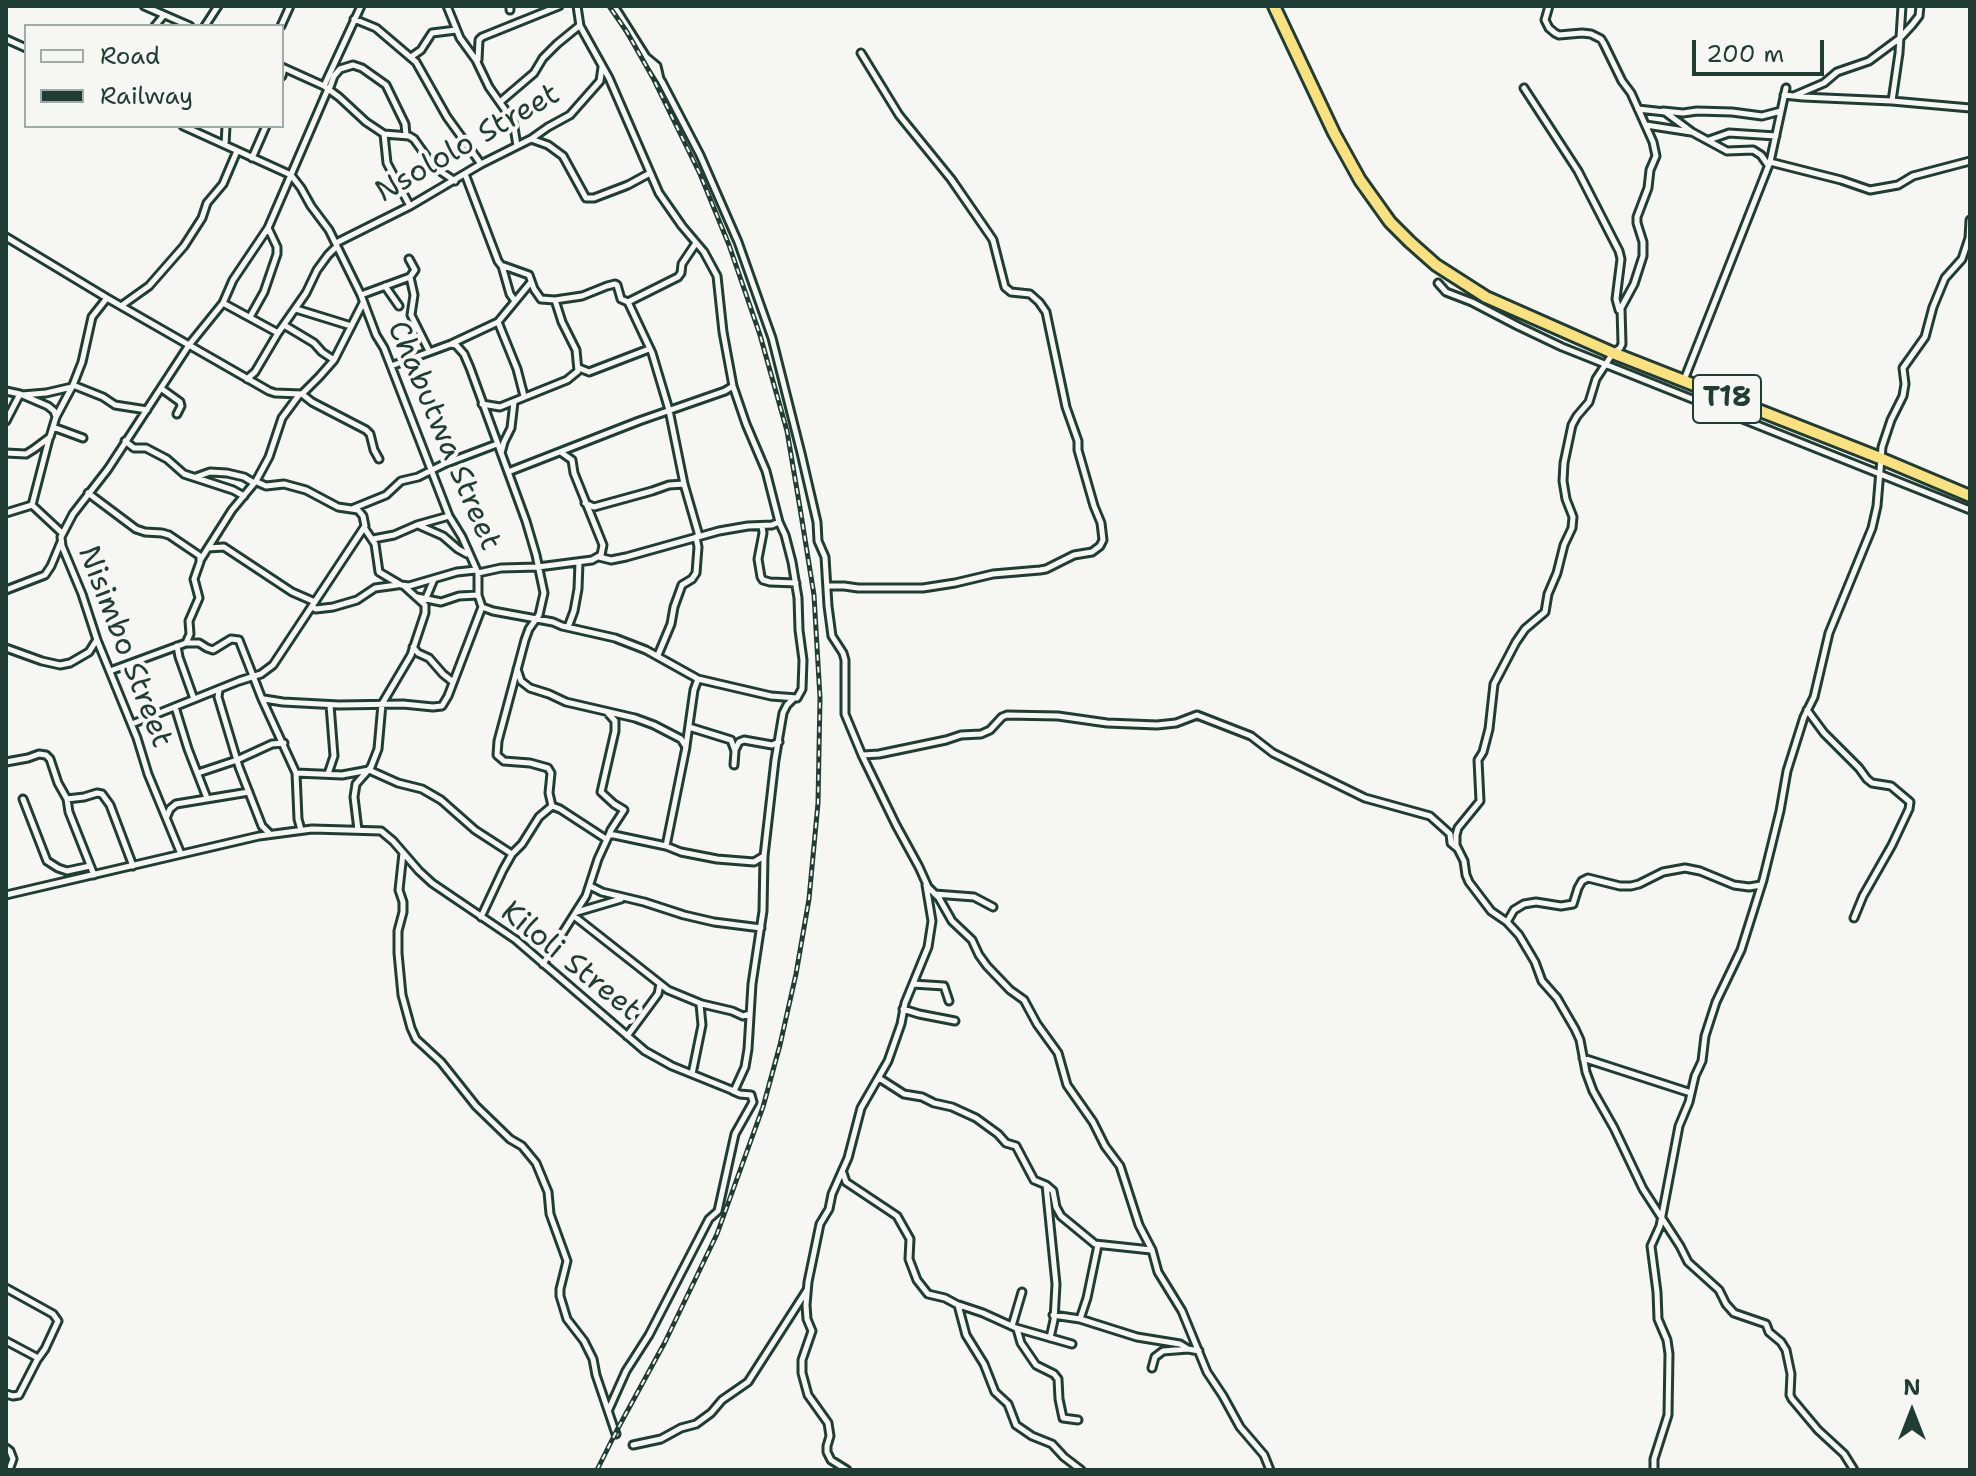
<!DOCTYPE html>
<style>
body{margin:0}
#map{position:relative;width:1976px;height:1476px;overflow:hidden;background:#f6f6f2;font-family:"Shantell Sans",sans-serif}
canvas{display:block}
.frame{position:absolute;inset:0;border:8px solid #1f3d34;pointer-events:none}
.legend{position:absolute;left:24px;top:24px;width:260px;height:104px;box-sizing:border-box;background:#f6f6f2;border:2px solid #a0aca6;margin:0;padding:10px 14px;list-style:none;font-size:24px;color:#1f3d34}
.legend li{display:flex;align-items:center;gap:16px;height:40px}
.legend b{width:40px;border:2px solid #a0aca6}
.north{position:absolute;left:1872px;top:1372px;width:80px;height:80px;-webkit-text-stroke:6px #f6f6f2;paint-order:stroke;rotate:0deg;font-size:22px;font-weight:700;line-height:32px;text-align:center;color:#1f3d34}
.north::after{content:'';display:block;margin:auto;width:28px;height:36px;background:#1f3d34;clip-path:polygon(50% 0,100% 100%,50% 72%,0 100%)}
.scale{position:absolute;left:1692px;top:40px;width:132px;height:36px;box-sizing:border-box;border:4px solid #1f3d34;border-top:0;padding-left:10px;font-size:24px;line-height:28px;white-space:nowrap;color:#1f3d34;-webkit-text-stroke:6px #f6f6f2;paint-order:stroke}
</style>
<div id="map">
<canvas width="1976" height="1476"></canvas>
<div class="frame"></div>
<ul class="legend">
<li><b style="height:10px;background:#f6f6f2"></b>Road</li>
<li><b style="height:10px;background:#1f3d34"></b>Railway</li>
</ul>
<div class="north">N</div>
<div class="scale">200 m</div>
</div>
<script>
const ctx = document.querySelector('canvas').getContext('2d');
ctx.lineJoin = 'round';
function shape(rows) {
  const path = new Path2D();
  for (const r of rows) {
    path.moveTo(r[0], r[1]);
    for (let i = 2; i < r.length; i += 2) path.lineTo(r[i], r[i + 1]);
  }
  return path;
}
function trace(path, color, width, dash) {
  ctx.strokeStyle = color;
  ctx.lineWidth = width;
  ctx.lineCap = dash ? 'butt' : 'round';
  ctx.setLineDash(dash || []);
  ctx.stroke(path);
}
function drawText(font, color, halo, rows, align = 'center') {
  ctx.font = font + ' "Shantell Sans",sans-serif';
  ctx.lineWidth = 8;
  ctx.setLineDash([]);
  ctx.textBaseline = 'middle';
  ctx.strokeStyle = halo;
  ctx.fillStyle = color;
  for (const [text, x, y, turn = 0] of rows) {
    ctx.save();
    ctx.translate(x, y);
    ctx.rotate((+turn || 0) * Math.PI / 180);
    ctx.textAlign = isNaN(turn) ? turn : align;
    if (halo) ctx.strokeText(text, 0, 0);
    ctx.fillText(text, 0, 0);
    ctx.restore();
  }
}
const minor = shape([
 [144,6,190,26],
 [447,6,460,38,476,60,489,87,513,121,517,146],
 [510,6,510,10],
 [614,6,662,82,700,155,738,242,772,338,801,453,817,522,818,541,825,557,828,606,832,636,843,653,845,660,845,714,862,755,896,825,919,867,928,887,939,898,952,921,972,940,979,955,987,966,1010,990,1024,1000,1037,1024,1058,1053,1067,1085,1093,1122,1105,1146,1120,1166,1139,1225,1152,1250,1158,1272,1182,1311,1207,1372,1223,1396,1240,1427,1264,1455,1270,1470],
 [1549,6,1545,20,1549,28,1555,33,1559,35,1582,33,1591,34,1601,39,1604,44,1622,81,1631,93,1653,142,1656,156,1650,170,1648,188,1637,217,1637,223,1643,242,1643,256,1634,284,1621,308,1622,344,1620,348,1613,353,1596,379,1589,402,1577,416,1572,425,1564,463,1563,481,1566,499,1573,517,1572,528,1564,545,1557,573,1548,594,1545,612,1525,629,1516,642,1494,684,1489,729,1483,752,1478,760,1480,801,1458,828,1456,835,1456,845,1464,861,1466,875,1469,882,1491,911,1507,922,1519,935,1535,962,1542,981,1557,998,1575,1029,1580,1040,1586,1072,1593,1091,1614,1128,1643,1189,1680,1246,1688,1262,1719,1290,1726,1304,1734,1313,1766,1324,1769,1332,1781,1342,1786,1350,1791,1374,1790,1395,1792,1399,1818,1430,1844,1454,1854,1470],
 [354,19,376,28,416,62,447,117,481,164],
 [155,26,164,15],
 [205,26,218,6],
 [281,26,290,6],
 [6,39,26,48],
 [645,56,657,66,660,79],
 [411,57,421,50,432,33,456,30],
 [478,60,479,40,482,37,559,6],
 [282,67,324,86,339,97,366,122,384,134,409,136,414,139,434,167,455,181],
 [282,76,284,68],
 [324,86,361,6],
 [1524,88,1578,171,1619,251,1621,259,1616,299,1619,310],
 [329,90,334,76,340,69,353,65,362,68,386,85,405,124,406,135],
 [1784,95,1803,97,1892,101,1970,108],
 [1796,95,1824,83,1837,72,1869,61,1900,38,1912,25,1919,16,1920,6],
 [1892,101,1899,53,1902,6],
 [500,102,534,73,543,58,557,44,579,26],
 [1638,109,1665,112,1692,132,1727,151,1753,150,1761,155,1768,165],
 [1663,111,1683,113,1697,111,1732,112,1762,116,1781,111],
 [1646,125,1691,132],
 [183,126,291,175,301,188,311,206,329,230,361,295,376,335,384,348,449,516,462,537,478,573,478,595,482,607,493,611,553,622,562,626,615,638,646,650,698,679,771,696,797,698,802,689,803,660,799,630,798,598,792,562,785,535,779,522,766,471,746,424,733,386,723,332,717,276,704,252,682,226,659,193,609,78,580,26,577,6],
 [384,134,387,163,410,206],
 [531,139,548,145,563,156,586,198,594,198,628,185,650,173],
 [1709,140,1729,133,1776,136],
 [225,145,226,126],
 [252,158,266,126],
 [1770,162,1841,180,1870,190,1898,185,1913,176,1970,161],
 [465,174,498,261,501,265,529,275,534,289,541,299,555,300,582,296,607,286,615,284,617,285,621,299,628,302,652,353,669,410,684,484,699,536],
 [6,237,107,298,269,391,275,393,302,394,319,377,334,360,363,303],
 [336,243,410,206,481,164,531,139,548,127,570,115,600,81,602,67],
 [502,266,510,294,515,301],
 [410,277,414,295,411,315,429,351],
 [1438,283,1446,292,1472,302,1518,326,1562,347,1970,510],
 [385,286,399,306],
 [361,295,410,277,415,270,409,259],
 [628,302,678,277,681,273,682,264,696,243],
 [223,303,278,333],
 [121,306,149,286,184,246,202,218,207,203,223,184,237,151],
 [296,309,351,326],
 [250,317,264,292,277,254,277,247,268,228],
 [498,322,517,369,524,396],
 [284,325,314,343,322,352,334,360],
 [451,344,456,345,464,354,470,368,526,521,536,555,544,593,539,615,529,629,525,640,498,741,497,755,504,761,530,763,548,768,551,773,549,793,552,806],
 [391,366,451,344,498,322,531,282],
 [579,368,589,372,649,349],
 [247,379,255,372,278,333,306,293,317,270,328,255,337,246],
 [1684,380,1770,162,1786,88],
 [73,385,103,397,115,405,147,410],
 [162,389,180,402,181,406,177,414],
 [6,391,20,394,48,406,54,411,56,417,50,437,34,449,26,454,6,453],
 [302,394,312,402,366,430,370,434,374,450,379,459],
 [22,395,46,393,72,387],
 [482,404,500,407,567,380,578,371,576,350,562,322,555,300],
 [56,417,73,385,82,362,92,317,107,298],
 [6,421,20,394],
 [53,427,83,438],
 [125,441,134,448,146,448,167,459,184,474,233,490,244,496],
 [501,453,504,442,511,428,514,402],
 [508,472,639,421,725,391,733,386],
 [196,477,210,472,227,473,244,477,254,483],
 [257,482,266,486,284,484,306,490],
 [88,493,136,529,145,532,162,533,169,535,200,556,200,562,194,579,199,598,189,621,190,634,186,643],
 [585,503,594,507,652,491,669,485,684,484],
 [32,505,62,533],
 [354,508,386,495,401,481,418,477,444,464,497,444],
 [6,513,32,505,49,439],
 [418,525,443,536,458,549,467,554],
 [762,526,763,533,758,559,761,577,763,580,770,582,796,583],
 [365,529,375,544,379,572,401,585,409,586,457,572,476,570],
 [373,539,394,535,417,525,449,516],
 [208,548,224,547,292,592,315,602],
 [599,557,611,560,626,557,719,531,748,526,772,525,779,522],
 [201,559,232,510,256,481,269,457,282,418,299,395],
 [478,573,501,568,538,567,592,560,601,555,603,545,574,473,572,460,562,453],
 [827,586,844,586,858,588,923,588,955,583,993,574,1040,570,1046,569,1074,555,1092,552,1100,546,1103,540,1101,523,1094,506,1078,450,1078,441,1066,407,1046,312,1039,302,1030,294,1011,292,1005,287,993,240,989,234,951,179,899,115,861,53],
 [6,590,45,575,51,566,61,542],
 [417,597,441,602,459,596,478,595],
 [426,598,434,579],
 [312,607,316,609,333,607,357,600,375,588,397,585],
 [568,627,574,611,578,589,579,562],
 [177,646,179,657,194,699],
 [413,647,418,653,429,658,443,674,453,682],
 [6,648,42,661,60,665,70,663,89,652,96,641],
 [658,655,671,624,674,607,682,585,692,579,696,573,698,547,696,537],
 [517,669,521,681,530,688,549,694,566,702,635,718,654,725,681,739,686,747,666,846],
 [110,671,186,643,199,643,207,648,213,650,231,639,239,640,262,699,296,773,342,775,369,770,398,783,422,789,441,800,475,830,512,854],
 [219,690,218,697,239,767,262,826,269,833],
 [264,699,283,702,339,705,403,704,433,707,442,706,448,696,482,607],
 [175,707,188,749,207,798],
 [1807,710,1824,733,1859,768,1867,779,1872,783,1891,786,1910,802,1909,809,1892,845,1863,896,1854,918],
 [607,712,615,721,615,731,601,792,614,804,624,810,611,830,609,835],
 [132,724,239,681,261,674,273,665,365,526,363,516,358,510,338,507,306,490],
 [689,727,731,740,735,751,734,765],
 [686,746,694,690,698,679],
 [735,750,739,742,744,740,772,745,779,742],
 [863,755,879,754,946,740,961,735,981,734,990,730,1002,717,1007,715,1058,716,1107,723,1157,725,1176,723,1197,715,1251,736,1273,753,1365,798,1430,816,1450,834,1451,843,1457,848],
 [6,762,28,758,39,754,46,755,50,759,58,783,67,799,69,812,94,875],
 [198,773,237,760,272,744,284,743],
 [296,773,298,819,301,830],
 [328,774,334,756,330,705],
 [23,799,47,861,58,868,67,871,90,866],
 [67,799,84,797,97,793,102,794,110,805,133,866],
 [167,816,170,809,176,804,249,792],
 [358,830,354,797,356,784,371,767,378,749,382,704,411,655,425,613,425,605,404,586],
 [403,853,399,890,403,902,403,912,398,931,398,953,402,995,411,1028,416,1039,441,1062,476,1106,510,1139,522,1146,536,1163,548,1192,550,1214,567,1261,560,1289,560,1296,567,1319,584,1341,593,1359,596,1375,616,1434],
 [181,854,148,774,137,738,97,640,82,594,62,546,61,537,73,514,108,469,189,345,223,303,233,280,268,228,328,89],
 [590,886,602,892,644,902,684,915,714,922,761,928],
 [935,894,974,897,993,907],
 [6,895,259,836,312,829,381,831,393,841,419,871,432,883,516,940,645,1051,672,1066,734,1091,745,1067,748,1049,752,984,763,911,764,856,775,760,783,713,787,705,793,699],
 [577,912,621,899],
 [574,916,668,990,702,1004,732,1011,743,1016,749,1014],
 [481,917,503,870,512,854,522,844,539,817,552,806,560,809,606,839],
 [1507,922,1514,910,1524,904,1536,902,1561,906,1573,904,1578,888,1582,881,1588,878,1620,886,1631,886,1639,884,1663,872,1685,868,1700,871,1734,885,1749,887,1761,885],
 [543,964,586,896,598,859,609,835,614,835,666,846,681,852,717,859,754,862,764,856],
 [913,984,944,986,949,1001],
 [903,1009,919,1014,955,1021],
 [627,1036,658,994,660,984],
 [1583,1058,1691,1093],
 [692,1074,702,1025,700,1004],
 [879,1078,904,1094,922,1097,934,1103,952,1107,976,1118,998,1134,1006,1143,1016,1146,1034,1180,1046,1185,1053,1191,1056,1207,1061,1216,1095,1244,1151,1250],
 [843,1173,846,1182,897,1216,910,1239,909,1259,917,1280,928,1294,945,1298,958,1305,966,1335,984,1364,995,1392,1008,1404,1016,1425,1032,1436,1052,1444,1064,1457,1081,1470],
 [1046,1185,1056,1284,1054,1320,1050,1338],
 [6,1288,53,1314,58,1321,45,1349,37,1360,19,1395,13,1396,6,1394],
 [959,1305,983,1313,1016,1328,1072,1344],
 [1053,1315,1080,1319,1137,1337,1180,1344,1188,1349],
 [1080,1319,1087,1298,1098,1245],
 [1012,1326,1022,1292],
 [1017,1329,1021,1343,1036,1365,1054,1374,1058,1379,1059,1399,1063,1418,1078,1420],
 [6,1341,38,1358],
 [1152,1368,1155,1357,1163,1351,1188,1349,1199,1351],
 [609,1409,626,1371,649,1335,709,1219,718,1211,735,1134,753,1102,751,1095,740,1094,733,1091],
 [633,1445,661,1439,681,1428,696,1424,711,1413,722,1400,748,1382,807,1290],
 [6,1448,10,1451,13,1459,9,1470],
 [847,1470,831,1460,827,1452,827,1446,830,1436,828,1423,808,1395,802,1373,802,1360,812,1331,807,1319,806,1305,808,1282,820,1224,829,1209,832,1194,848,1158,861,1108,888,1061,901,1024,905,1003,928,947,932,921,926,885],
 [1654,1470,1654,1459,1668,1415,1669,1354,1667,1340,1658,1319,1657,1292,1651,1246,1660,1226,1679,1126,1689,1102,1695,1076,1702,1061,1705,1036,1716,1002,1741,950,1763,880,1780,811,1787,771,1804,717,1814,697,1829,633,1872,528,1877,506,1882,447,1891,420,1903,396,1905,384,1903,368,1925,337,1933,307,1945,278,1962,259,1969,238,1970,220]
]);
const trunk = shape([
 [1274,6,1334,133,1360,180,1390,222,1410,242,1436,265,1486,297,1613,353,1880,458,1970,496]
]);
trace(minor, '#1f3d34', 11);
trace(trunk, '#1f3d34', 16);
trace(minor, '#f6f6f2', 5);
trace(trunk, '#fae180', 10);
const rail = shape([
 [597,1470,617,1430,665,1342,717,1234,763,1107,780,1045,796,974,809,899,818,803,820,698,814,595,800,508,787,431,760,335,729,245,700,174,653,78,627,32,609,6]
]);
trace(rail, '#1f3d34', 5);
trace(rail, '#f6f6f2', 2, [6]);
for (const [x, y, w] of [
 [1727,399,68]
]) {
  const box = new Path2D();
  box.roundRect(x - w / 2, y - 24, w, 48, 6);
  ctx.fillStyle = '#f6f6f2';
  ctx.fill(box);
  trace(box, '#1f3d34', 2);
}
drawText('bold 28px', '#1f3d34', null, [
 ["T18",1727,399]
]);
drawText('30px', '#1f3d34', '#f6f6f2', [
 ["Nsololo Street",468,144,-30],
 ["Chabutwa Street",443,436,67],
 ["Nisimbo Street",124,647,69],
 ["Kiloli Street",570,962,39]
]);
</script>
